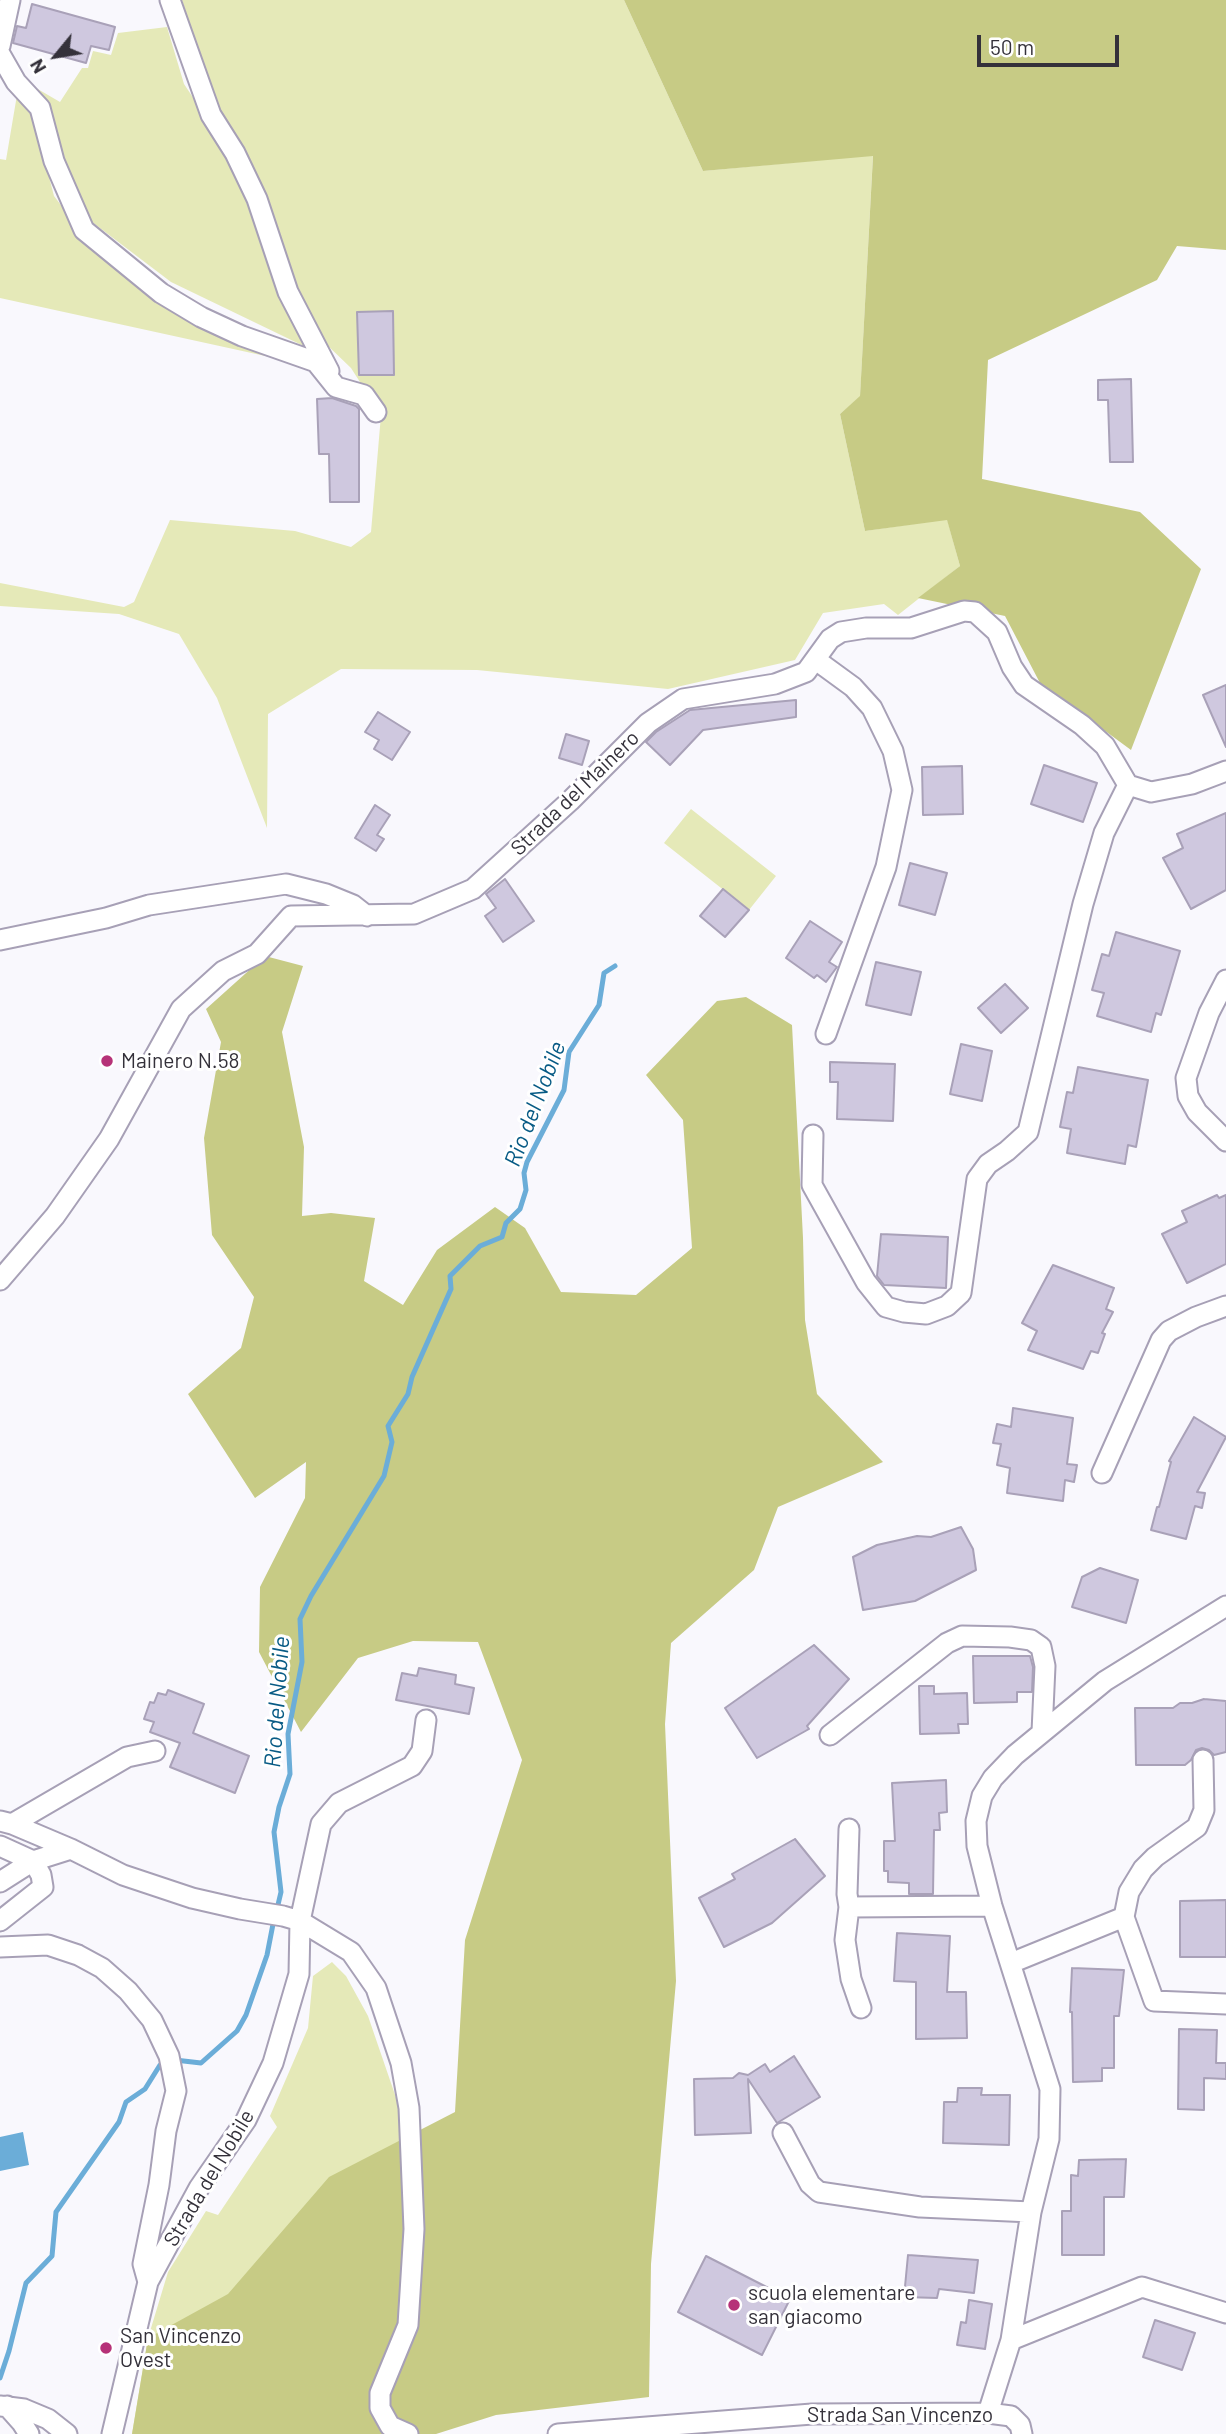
<!DOCTYPE html>
<style>
body{margin:0}
#map{position:relative;width:1226px;height:2434px;overflow:hidden;background:#f9f8fd;font-family:Barlow,sans-serif}
canvas{display:block}
.north{position:absolute;left:21px;top:21px;width:70px;height:70px;-webkit-text-stroke:5px #fff;paint-order:stroke;rotate:240deg;font-size:19px;font-weight:700;line-height:28px;text-align:center;color:#34313a}
.north::after{content:'';display:block;margin:auto;width:24px;height:32px;background:#34313a;clip-path:polygon(50% 0,100% 100%,50% 72%,0 100%)}
.scale{position:absolute;left:977px;top:35px;width:142px;height:32px;box-sizing:border-box;border:4px solid #34313a;border-top:0;padding-left:9px;font-size:21px;line-height:24px;white-space:nowrap;color:#34313a;-webkit-text-stroke:5px #fff;paint-order:stroke}
</style>
<div id="map">
<canvas width="1226" height="2434"></canvas>
<div class="north">N</div>
<div class="scale">50 m</div>
</div>
<script>
const ctx = document.querySelector('canvas').getContext('2d');
ctx.lineJoin = 'round';
function fill(path, color) {
  ctx.fillStyle = color;
  ctx.fill(path, 'evenodd');
}
function shape(rows) {
  const path = new Path2D();
  for (const r of rows) {
    path.moveTo(r[0], r[1]);
    for (let i = 2; i < r.length; i += 2) path.lineTo(r[i], r[i + 1]);
  }
  return path;
}
function trace(path, color, width, dash) {
  ctx.strokeStyle = color;
  ctx.lineWidth = width;
  ctx.lineCap = dash ? 'butt' : 'round';
  ctx.setLineDash(dash || []);
  ctx.stroke(path);
}
function drawText(font, color, halo, rows, align = 'center') {
  ctx.font = font + ' Barlow,sans-serif';
  ctx.lineWidth = 6;
  ctx.setLineDash([]);
  ctx.textBaseline = 'middle';
  ctx.strokeStyle = halo;
  ctx.fillStyle = color;
  for (const [text, x, y, turn = 0] of rows) {
    ctx.save();
    ctx.translate(x, y);
    ctx.rotate((+turn || 0) * Math.PI / 180);
    ctx.textAlign = isNaN(turn) ? turn : align;
    if (halo) ctx.strokeText(text, 0, 0);
    ctx.fillText(text, 0, 0);
    ctx.restore();
  }
}
fill(shape([
 [182,0,624,0,703,171,873,155,860,397,840,414,865,531,947,519,960,566,898,615,884,604,823,613,795,660,668,689,477,670,341,669,268,714,267,828,217,698,179,634,119,614,0,606,0,583,124,607,134,602,170,520,295,531,351,547,371,532,381,415,351,368,325,343,294,291,219,113],
 [167,27,184,84,212,126,250,193,269,265,312,350,171,282,92,222,58,160,36,88,60,102,82,68,88,68,93,51,111,55,118,33],
 [18,89,32,112,54,196,83,234,158,299,311,366,0,298,0,159,6,160],
 [691,809,776,876,749,910,664,843],
 [332,1962,346,1976,368,2016,404,2121,404,2204,132,2434,148,2338,168,2272,206,2211,218,2215,277,2127,270,2116,308,2028,313,1976]
]), '#e5e9b8');
fill(shape([
 [624,0,1226,0,1226,250,1177,246,1157,280,988,360,982,479,1140,512,1201,569,1131,750,1040,683,1005,616,918,598,960,566,947,520,865,531,840,414,860,396,873,156,703,171],
 [265,956,303,966,282,1032,304,1147,302,1216,331,1213,375,1218,364,1281,403,1305,437,1250,495,1207,525,1228,561,1292,636,1295,692,1248,683,1120,646,1075,717,1001,746,997,792,1025,803,1238,805,1320,817,1394,883,1462,778,1507,754,1570,671,1643,665,1724,676,1981,651,2264,649,2397,496,2415,436,2434,132,2434,148,2338,228,2294,329,2177,455,2112,465,1940,522,1760,478,1642,413,1641,358,1658,301,1732,259,1652,260,1587,305,1498,306,1462,255,1498,188,1394,241,1348,254,1297,212,1235,204,1138,221,1042,206,1009]
]), '#c7cb85');
fill(shape([
 [23,2132,29,2165,0,2171,0,2137]
]), '#6badd8');
trace(shape([
 [277,1909,281,1892,274,1832,279,1807,290,1774,288,1734,302,1662,300,1619,311,1596,384,1476,392,1442,388,1426,408,1394,412,1377,451,1289,450,1276,480,1246,502,1237,506,1223,520,1209,526,1190,524,1173,527,1162,564,1090,569,1052,599,1005,604,973,615,966],
 [175,2060,201,2063,237,2031,246,2015,267,1955,274,1919],
 [0,2378,9,2351,26,2283,52,2256,56,2212,119,2122,126,2102,145,2089,160,2065,166,2063]
]), '#6badd8', 5);
const building = shape([
 [32,4,115,27,109,50,91,46,86,63,13,43,17,26,26,28,32,4],
 [393,311,394,375,359,375,357,312,393,311],
 [1131,379,1133,462,1110,462,1108,400,1098,400,1098,380,1131,379],
 [332,398,356,406,359,409,359,502,330,502,329,454,319,454,317,399,332,398],
 [1226,685,1226,747,1203,695,1226,685],
 [796,700,796,717,703,730,670,765,646,742,656,732,690,710,796,700],
 [378,712,410,732,392,760,374,749,379,740,365,732,378,712],
 [566,734,589,741,582,765,559,758,566,734],
 [1044,765,1097,783,1083,822,1031,804,1044,765],
 [962,766,963,814,923,815,922,767,962,766],
 [375,805,390,815,377,835,384,839,376,851,355,838,375,805],
 [1226,813,1226,890,1191,909,1163,858,1183,848,1177,834,1226,813],
 [910,863,947,873,935,915,899,905,910,863],
 [505,879,534,921,503,942,485,916,496,908,486,894,505,879],
 [723,889,749,910,725,937,700,916,723,889],
 [810,921,842,942,829,962,837,967,826,982,817,975,814,978,786,958,810,921],
 [1116,932,1180,951,1161,1015,1156,1013,1151,1032,1097,1016,1104,993,1092,990,1102,954,1109,956,1116,932],
 [876,962,921,972,911,1015,866,1005,876,962],
 [1005,984,1028,1008,1001,1033,978,1008,1005,984],
 [961,1044,992,1051,982,1101,950,1094,961,1044],
 [830,1062,895,1064,893,1121,837,1119,838,1082,830,1082,830,1062],
 [1078,1067,1148,1080,1136,1147,1128,1145,1125,1164,1067,1153,1071,1129,1060,1127,1067,1092,1073,1093,1078,1067],
 [1217,1195,1219,1198,1226,1195,1226,1264,1187,1283,1162,1234,1187,1222,1182,1211,1217,1195],
 [881,1234,948,1237,946,1288,884,1285,877,1276,881,1234],
 [1053,1265,1114,1288,1106,1309,1113,1312,1102,1333,1105,1334,1098,1353,1091,1351,1083,1369,1028,1350,1037,1331,1022,1323,1053,1265],
 [1013,1408,1073,1418,1067,1464,1077,1465,1074,1482,1065,1480,1063,1501,1007,1493,1010,1468,997,1465,1001,1444,993,1443,997,1424,1011,1427,1013,1408],
 [1194,1417,1226,1437,1197,1492,1205,1493,1202,1508,1195,1506,1186,1539,1151,1530,1157,1507,1159,1507,1171,1462,1169,1461,1194,1417],
 [961,1527,973,1549,976,1570,915,1601,863,1610,853,1557,877,1545,917,1536,931,1537,961,1527],
 [1100,1568,1138,1580,1126,1623,1072,1607,1082,1577,1100,1568],
 [814,1645,849,1679,807,1726,809,1729,757,1758,725,1708,814,1645],
 [973,1656,1030,1656,1033,1667,1032,1692,1017,1692,1017,1702,974,1703,973,1656],
 [419,1668,456,1675,455,1684,474,1688,469,1714,396,1700,402,1673,417,1676,419,1668],
 [919,1686,934,1686,934,1694,967,1693,968,1724,958,1724,959,1733,920,1734,919,1686],
 [168,1690,204,1704,193,1733,249,1756,235,1793,170,1767,180,1743,150,1732,154,1722,144,1719,150,1702,154,1703,158,1693,166,1695,168,1690],
 [1204,1699,1226,1701,1226,1752,1214,1755,1209,1750,1202,1748,1196,1750,1191,1760,1185,1765,1136,1765,1135,1708,1173,1708,1180,1703,1192,1703,1204,1699],
 [946,1780,947,1812,939,1813,940,1830,934,1830,933,1894,909,1894,909,1883,888,1882,888,1871,884,1871,884,1841,895,1841,892,1783,946,1780],
 [795,1839,825,1876,772,1923,724,1947,699,1898,735,1879,732,1874,795,1839],
 [1226,1900,1226,1957,1180,1957,1180,1901,1226,1900],
 [897,1933,950,1936,947,1992,966,1992,967,2038,916,2039,916,1982,894,1981,897,1933],
 [1072,1968,1124,1970,1119,2016,1114,2016,1114,2068,1102,2068,1102,2081,1073,2082,1072,2012,1070,2012,1072,1968],
 [1179,2029,1217,2030,1216,2063,1226,2063,1226,2079,1204,2078,1204,2110,1178,2109,1179,2029],
 [794,2056,820,2097,777,2123,748,2079,751,2133,695,2135,694,2079,733,2078,739,2073,748,2075,765,2064,770,2072,794,2056],
 [958,2088,982,2088,981,2095,1010,2095,1009,2145,943,2143,944,2102,957,2102,958,2088],
 [1126,2159,1124,2197,1104,2197,1104,2255,1062,2255,1062,2211,1071,2211,1071,2175,1078,2176,1079,2160,1126,2159],
 [908,2255,978,2260,974,2293,939,2289,937,2298,904,2297,908,2255],
 [706,2256,790,2299,762,2355,678,2312,706,2256],
 [969,2300,992,2304,985,2349,957,2345,961,2322,966,2323,969,2300],
 [1155,2320,1195,2333,1182,2370,1143,2357,1155,2320]
]);
fill(building, '#cfc8df');
trace(building, '#a9a1b8', 2);
const minor = shape([
 [170,0,211,115,235,153,257,199,288,292,329,371],
 [0,46,10,0],
 [0,54,16,82,40,108,54,161,84,230,161,293,201,317,242,336,316,362,336,387,364,395,376,412],
 [816,660,853,687,872,708,893,751,902,790,886,867,826,1034],
 [0,940,106,918,149,905,286,884,326,894,353,905,367,916],
 [1226,980,1209,1013,1186,1078,1188,1096,1197,1112,1226,1141],
 [813,1135,812,1185,866,1282,886,1307,904,1312,926,1314,947,1306,961,1293,977,1179,988,1164,1007,1151,1028,1132,1083,904,1104,833,1128,785],
 [0,1280,55,1216,109,1139,181,1009,223,971,257,954,291,916,414,914,473,889,570,801,648,723,683,699,775,684,806,672,830,639,841,632,866,628,911,628,964,611,975,612,997,632,1012,667,1024,685,1082,725,1105,746,1128,785,1151,792,1192,784,1226,771],
 [1102,1473,1161,1340,1169,1331,1196,1317,1226,1306],
 [830,1735,947,1643,962,1636,1010,1637,1031,1640,1041,1647,1045,1666,1042,1732],
 [0,1821,12,1824,71,1849,123,1875,192,1898,240,1909,283,1916,300,1921,351,1952,376,1988,401,2063,409,2108,414,2229,408,2325,380,2393,380,2408,390,2426,408,2434],
 [12,1824,127,1757,155,1751],
 [849,1829,847,1894,849,1907,992,1906],
 [0,1846,33,1861,41,1875,43,1887,0,1921],
 [0,1882,33,1861,71,1849],
 [849,1907,845,1940,851,1979,861,2008],
 [1124,1917,1154,2001,1226,2004],
 [0,1947,48,1945,78,1955,102,1968,128,1991,152,2020,169,2056,176,2091,166,2131,159,2185,143,2264,148,2282],
 [1011,1963,1124,1917,1129,1892,1143,1869,1155,1857,1197,1827,1204,1810,1203,1760],
 [783,2133,810,2184,819,2192,920,2207,1031,2212],
 [1011,2340,1142,2287,1226,2313],
 [0,2406,24,2409,48,2419,67,2434],
 [7,2406,22,2423,29,2434],
 [988,2413,1011,2340,1031,2212,1049,2139,1050,2089,992,1906,977,1846,976,1821,982,1796,993,1778,1015,1755,1105,1681,1226,1606],
 [112,2434,148,2282,199,2188,246,2120,273,2063,299,1974,300,1921,321,1824,339,1803,412,1766,422,1751,426,1720],
 [558,2434,812,2414,988,2413,1011,2416,1020,2425,1022,2434]
]);
trace(minor, '#a7a0b6', 23);
trace(minor, '#fff', 19);
for (const [x, y, r, color] of [
 [107,1061,7,"#b63278"],
 [734,2305,7,"#b63278"],
 [106,2348,7,"#b63278"]
]) {
  const dot = new Path2D();
  dot.arc(x, y, r, 0, 2 * Math.PI);
  ctx.fillStyle = color;
  ctx.fill(dot);
  trace(dot, '#fff', 2.5);
}
drawText('21px', '#34313a', '#fff', [
 ["Strada del Mainero",575,793,-44],
 ["Strada del Nobile",209,2178,-59],
 ["Strada San Vincenzo",900,2415]
]);
drawText('21px', '#34313a', '#fff', [
 ["Mainero N.58",121,1061],
 ["scuola elementare",748,2293],
 ["san giacomo",748,2317],
 ["San Vincenzo",120,2336],
 ["Ovest",120,2360]
], 'left');
drawText('italic 23px', '#085b85', '#fff', [
 ["Rio del Nobile",535,1104,-69],
 ["Rio del Nobile",277,1702,-86]
]);
</script>
